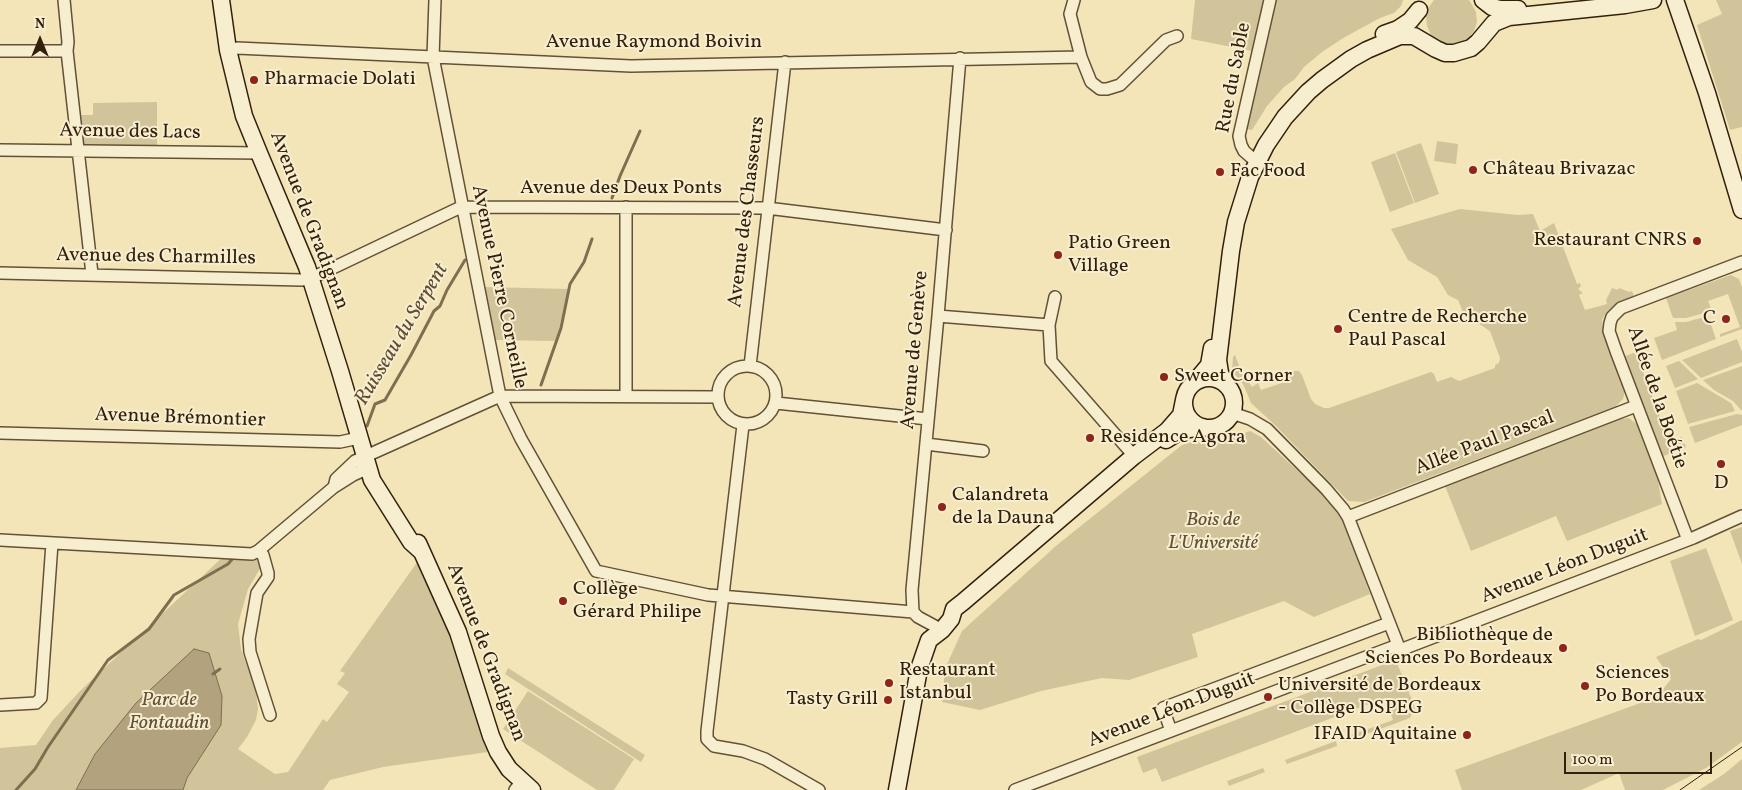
<!DOCTYPE html>
<meta charset="utf-8">
<style>
body{margin:0}
#map{position:relative;width:1742px;height:790px;overflow:hidden;background:#f3e5b7;font-family:Vollkorn,serif}
canvas{display:block}
.north{position:absolute;left:15px;top:15px;width:50px;height:50px;-webkit-text-stroke:4px #f7eed0;paint-order:stroke;rotate:0deg;font-size:14px;font-weight:700;line-height:20px;text-align:center;color:#33200c}
.north::after{content:'';display:block;margin:auto;width:18px;height:22px;background:#33200c;clip-path:polygon(50% 0,100% 100%,50% 72%,0 100%)}
.scale{position:absolute;left:1564px;top:752px;width:148px;height:22px;box-sizing:border-box;border:2px solid #33200c;border-top:0;padding-left:6px;font-size:15px;line-height:18px;white-space:nowrap;color:#33200c;-webkit-text-stroke:4px #f7eed0;paint-order:stroke}
</style>
<div id="map">
<canvas width="1742" height="790"></canvas>
<div class="north">N</div>
<div class="scale">100 m</div>
</div>
<script>
const ctx = document.querySelector('canvas').getContext('2d');
ctx.lineJoin = 'round';
function fill(path, color) {
  ctx.fillStyle = color;
  ctx.fill(path, 'evenodd');
}
function shape(rows) {
  const path = new Path2D();
  for (const r of rows) {
    if (r.length === 3) {
      path.moveTo(r[0] + r[2], r[1]);
      path.arc(r[0], r[1], r[2], 0, 2 * Math.PI);
      continue;
    }
    path.moveTo(r[0], r[1]);
    for (let i = 2; i < r.length; i += 2) path.lineTo(r[i], r[i + 1]);
  }
  return path;
}
function trace(path, color, width, dash) {
  ctx.strokeStyle = color;
  ctx.lineWidth = width;
  ctx.lineCap = dash ? 'butt' : 'round';
  ctx.setLineDash(dash || []);
  ctx.stroke(path);
}
function drawText(font, color, halo, rows, align = 'center') {
  ctx.font = font + ' Vollkorn,serif';
  ctx.lineWidth = 4;
  ctx.setLineDash([]);
  ctx.textBaseline = 'middle';
  ctx.strokeStyle = halo;
  ctx.fillStyle = color;
  for (const [text, x, y, turn = 0] of rows) {
    ctx.save();
    ctx.translate(x, y);
    ctx.rotate((+turn || 0) * Math.PI / 180);
    ctx.textAlign = isNaN(turn) ? turn : align;
    if (halo) ctx.strokeText(text, 0, 0);
    ctx.fillText(text, 0, 0);
    ctx.restore();
  }
}
fill(shape([
 [1195,0,1263,0,1252,51,1191,39],
 [1276,0,1403,0,1401,6,1394,13,1380,18,1345,37,1322,52,1304,67,1295,79,1284,87,1267,106,1252,130,1247,129],
 [1434,0,1469,0,1471,3,1476,12,1477,22,1474,31,1468,39,1459,44,1449,45,1439,42,1431,35,1427,26,1426,16,1429,7],
 [1716,0,1742,0,1742,127,1730,130,1697,25,1722,14],
 [157,102,157,147,86,147,84,144,81,115,93,115,93,103],
 [1437,141,1458,144,1456,164,1434,161],
 [1421,143,1439,194,1415,203,1396,152],
 [1395,153,1414,203,1390,212,1371,162],
 [1460,209,1518,215,1533,214,1540,231,1554,223,1577,284,1580,283,1581,286,1578,289,1583,293,1579,295,1585,310,1607,304,1606,300,1612,288,1618,290,1619,288,1622,289,1629,292,1632,291,1634,296,1616,304,1606,313,1602,320,1604,336,1625,391,1623,399,1615,407,1364,502,1348,501,1276,426,1251,403,1243,384,1232,371,1233,357,1235,355,1241,371,1252,387,1258,383,1261,390,1288,381,1286,373,1293,371,1299,371,1302,375,1311,399,1315,404,1324,408,1329,408,1431,372,1434,374,1437,382,1451,377,1459,381,1495,368,1495,365,1499,363,1500,358,1490,331,1467,316,1463,312,1458,300,1448,295,1437,277,1408,260,1391,229],
 [1731,275,1739,279,1742,287,1742,329,1720,337,1720,334,1740,327,1728,294,1708,301,1712,311,1686,318,1673,318,1666,298],
 [485,287,569,289,559,330,555,341,495,340],
 [1708,316,1716,339,1662,360,1654,338,1677,330,1675,322,1686,322],
 [1737,339,1742,352,1742,362,1701,378,1682,360],
 [1641,350,1643,354,1637,356,1669,441,1682,437,1686,447,1661,457,1623,357],
 [1679,361,1698,379,1675,388,1666,366],
 [1742,366,1742,410,1741,410,1733,401,1714,390,1703,380],
 [1697,383,1731,403,1735,411,1688,424,1676,391],
 [1737,414,1742,415,1742,425,1695,443,1689,427],
 [1629,418,1638,425,1657,475,1662,504,1567,541,1556,516,1471,551,1445,486,1618,419],
 [1250,431,1261,437,1334,504,1344,521,1370,594,1314,617,1284,601,1192,634,1198,657,1129,680,1102,678,1041,691,980,710,942,702,945,669,962,631,1057,545,1182,445,1195,441,1214,444],
 [1742,527,1742,564,1730,531],
 [1706,548,1733,620,1695,636,1670,561],
 [227,553,254,555,261,567,248,589,238,624,241,649,245,661,255,682,258,709,256,720,247,737,238,749,275,774,288,772,323,719,327,722,349,692,337,684,345,673,340,671,418,561,441,610,488,752,383,767,330,780,323,790,0,790,0,748,36,745,53,720,81,690],
 [1742,620,1742,742,1706,768,1663,790,1625,790,1619,773,1581,790,1462,790,1455,770,1657,697,1671,679,1656,657,1698,639,1701,640],
 [1390,662,1397,663,1412,700,1415,708,1410,718,1345,742,1343,738,1393,720,1385,698,1162,782,1156,768,1143,773,1137,757],
 [508,668,645,755,641,762,505,674],
 [528,691,634,759,614,790,597,790,503,729],
 [1336,741,1337,746,1287,764,1285,760],
 [1742,759,1742,790,1699,790,1724,774],
 [1263,768,1265,772,1229,786,1227,781]
]), '#d2c49a');
const water = shape([
 [194,649,209,653,222,696,221,725,187,778,183,790,76,790,95,754,136,703,194,649]
]);
fill(water, '#b2a27d');
trace(water, '#7f6e50', 1);
trace(shape([
 [612,198,620,176,640,131],
 [541,385,561,328,570,284,584,262,592,239],
 [367,426,375,404,385,400,411,355,434,311,440,306,447,290,465,260],
 [213,674,220,669],
 [16,790,35,769,48,747,108,660,149,629,174,595,228,564,235,556]
]), '#7f6e50', 3);
const street = shape([
 [64,0,68,42,67,51,92,274],
 [435,0,433,57,500,396,521,439,596,571,708,595,913,612],
 [1074,0,1070,14,1081,57,1091,82,1100,89,1107,89,1120,85,1166,40,1177,36],
 [228,50,237,48,631,66,1081,57],
 [0,51,67,51],
 [0,150,259,153],
 [1252,158,1244,151,1241,145,1239,136,1270,0],
 [626,207,626,395],
 [0,273,302,280,318,275,461,207,767,208,946,230],
 [1055,297,1049,325,1051,361,1134,456],
 [938,316,1049,325],
 [747,395,29],
 [750,366,785,62],
 [776,403,928,419],
 [1232,413,1250,419,1267,429,1326,489,1343,509,1348,517,1400,650,1693,538,1742,516],
 [743,425,707,731,707,739,714,746,743,751,765,759,819,790],
 [0,433,340,442,359,438],
 [926,444,983,451],
 [334,487,336,479,355,461,500,396,717,397],
 [1348,517,1636,406],
 [0,540,252,554,258,551,334,487,353,475,362,471,364,458],
 [1688,540,1616,351,1609,331,1610,323,1612,317,1621,308,1742,262],
 [258,551,263,555,268,573,268,577,257,593,249,639,250,652,270,715],
 [942,630,918,617,913,612,912,590,938,316,960,58],
 [0,705,36,703,41,698,52,543],
 [1171,731,1163,708,1389,623],
 [515,790,521,782],
 [1015,790,1398,645]
]);
const secondary = shape([
 [221,0,228,50,244,116,259,153,307,267,340,371,372,480,411,542,421,551],
 [1483,0,1492,7,1500,9,1518,9],
 [1675,0,1707,93,1742,210],
 [1384,34,1398,29,1410,21,1419,10],
 [1209,403,25],
 [1194,383,1209,365,1212,348],
 [1226,385,1220,373,1218,360,1231,251,1236,222,1250,177,1266,145,1285,117,1308,92,1322,80,1351,59,1367,50,1400,36,1414,36,1436,49,1445,53,1454,53,1471,48,1478,42,1494,23,1509,17,1625,5,1653,0],
 [1166,440,1182,430,1203,427],
 [418,543,458,632,491,736,498,752,509,769,532,790],
 [897,790,919,669,929,640,942,630,951,619,954,609,963,602,1134,456,1167,431,1181,415,1184,400]
]);
trace(street, '#635137', 14);
trace(secondary, '#33200c', 19);
trace(street, '#f7eed0', 11);
trace(secondary, '#f7eed0', 16);
trace(shape([
 [1680,790,1742,747]
]), '#33200c', 1);
for (const [x, y, r, color] of [
 [254,80,5,"#8f2418"],
 [1473,170,5,"#8f2418"],
 [1220,172,5,"#8f2418"],
 [1697,241,5,"#8f2418"],
 [1058,255,5,"#8f2418"],
 [1726,319,5,"#8f2418"],
 [1338,329,5,"#8f2418"],
 [1164,377,5,"#8f2418"],
 [1090,438,5,"#8f2418"],
 [1721,464,5,"#8f2418"],
 [942,507,5,"#8f2418"],
 [563,601,5,"#8f2418"],
 [1563,648,5,"#8f2418"],
 [889,683,5,"#8f2418"],
 [1585,686,5,"#8f2418"],
 [1268,697,5,"#8f2418"],
 [888,700,5,"#8f2418"],
 [1467,735,5,"#8f2418"]
]) {
  const dot = new Path2D();
  dot.arc(x, y, r, 0, 2 * Math.PI);
  ctx.fillStyle = color;
  ctx.fill(dot);
  trace(dot, '#f7eed0', 2);
}
drawText('20px', '#33200c', '#f7eed0', [
 ["Avenue Raymond Boivin",654,43],
 ["Rue du Sable",1235,78,-79],
 ["Avenue des Lacs",130,133,1],
 ["Avenue des Deux Ponts",621,189],
 ["Avenue des Chasseurs",748,212,-83],
 ["Avenue de Gradignan",308,221,69],
 ["Avenue des Charmilles",156,258,1],
 ["Avenue Pierre Corneille",498,287,78],
 ["Avenue de Genève",916,350,-85],
 ["Allée de la Boétie",1656,398,71],
 ["Avenue Brémontier",180,419,2],
 ["Allée Paul Pascal",1485,444,-21],
 ["Avenue Léon Duguit",1565,567,-21],
 ["Avenue de Gradignan",485,653,69],
 ["Avenue Léon Duguit",1172,711,-21]
]);
drawText('20px', '#33200c', '#f7eed0', [
 ["Pharmacie Dolati",264,80],
 ["Château Brivazac",1483,170],
 ["Fac Food",1230,172],
 ["Restaurant CNRS",1687,241,"right"],
 ["Patio Green",1068,244],
 ["Village",1068,267],
 ["Centre de Recherche",1348,318],
 ["Paul Pascal",1348,341],
 ["C",1716,319,"right"],
 ["Sweet Corner",1174,377],
 ["Residence Agora",1100,438],
 ["D",1721,484,"center"],
 ["Calandreta",952,496],
 ["de la Dauna",952,519],
 ["Collège",573,590],
 ["Gérard Philipe",573,613],
 ["Bibliothèque de",1553,636,"right"],
 ["Sciences Po Bordeaux",1553,659,"right"],
 ["Restaurant",899,671],
 ["Istanbul",899,694],
 ["Sciences",1595,674],
 ["Po Bordeaux",1595,697],
 ["Université de Bordeaux",1278,686],
 ["- Collège DSPEG",1278,709],
 ["Tasty Grill",878,700,"right"],
 ["IFAID Aquitaine",1457,735,"right"]
], 'left');
drawText('italic 20px', '#635137', '#f7eed0', [
 ["Bois de",1213,521],
 ["L'Université",1213,544],
 ["Parc de",169,701],
 ["Fontaudin",169,724]
]);
drawText('italic 21px', '#5f4e34', '#f7eed0', [
 ["Ruisseau du Serpent",403,335,-59]
]);
</script>
